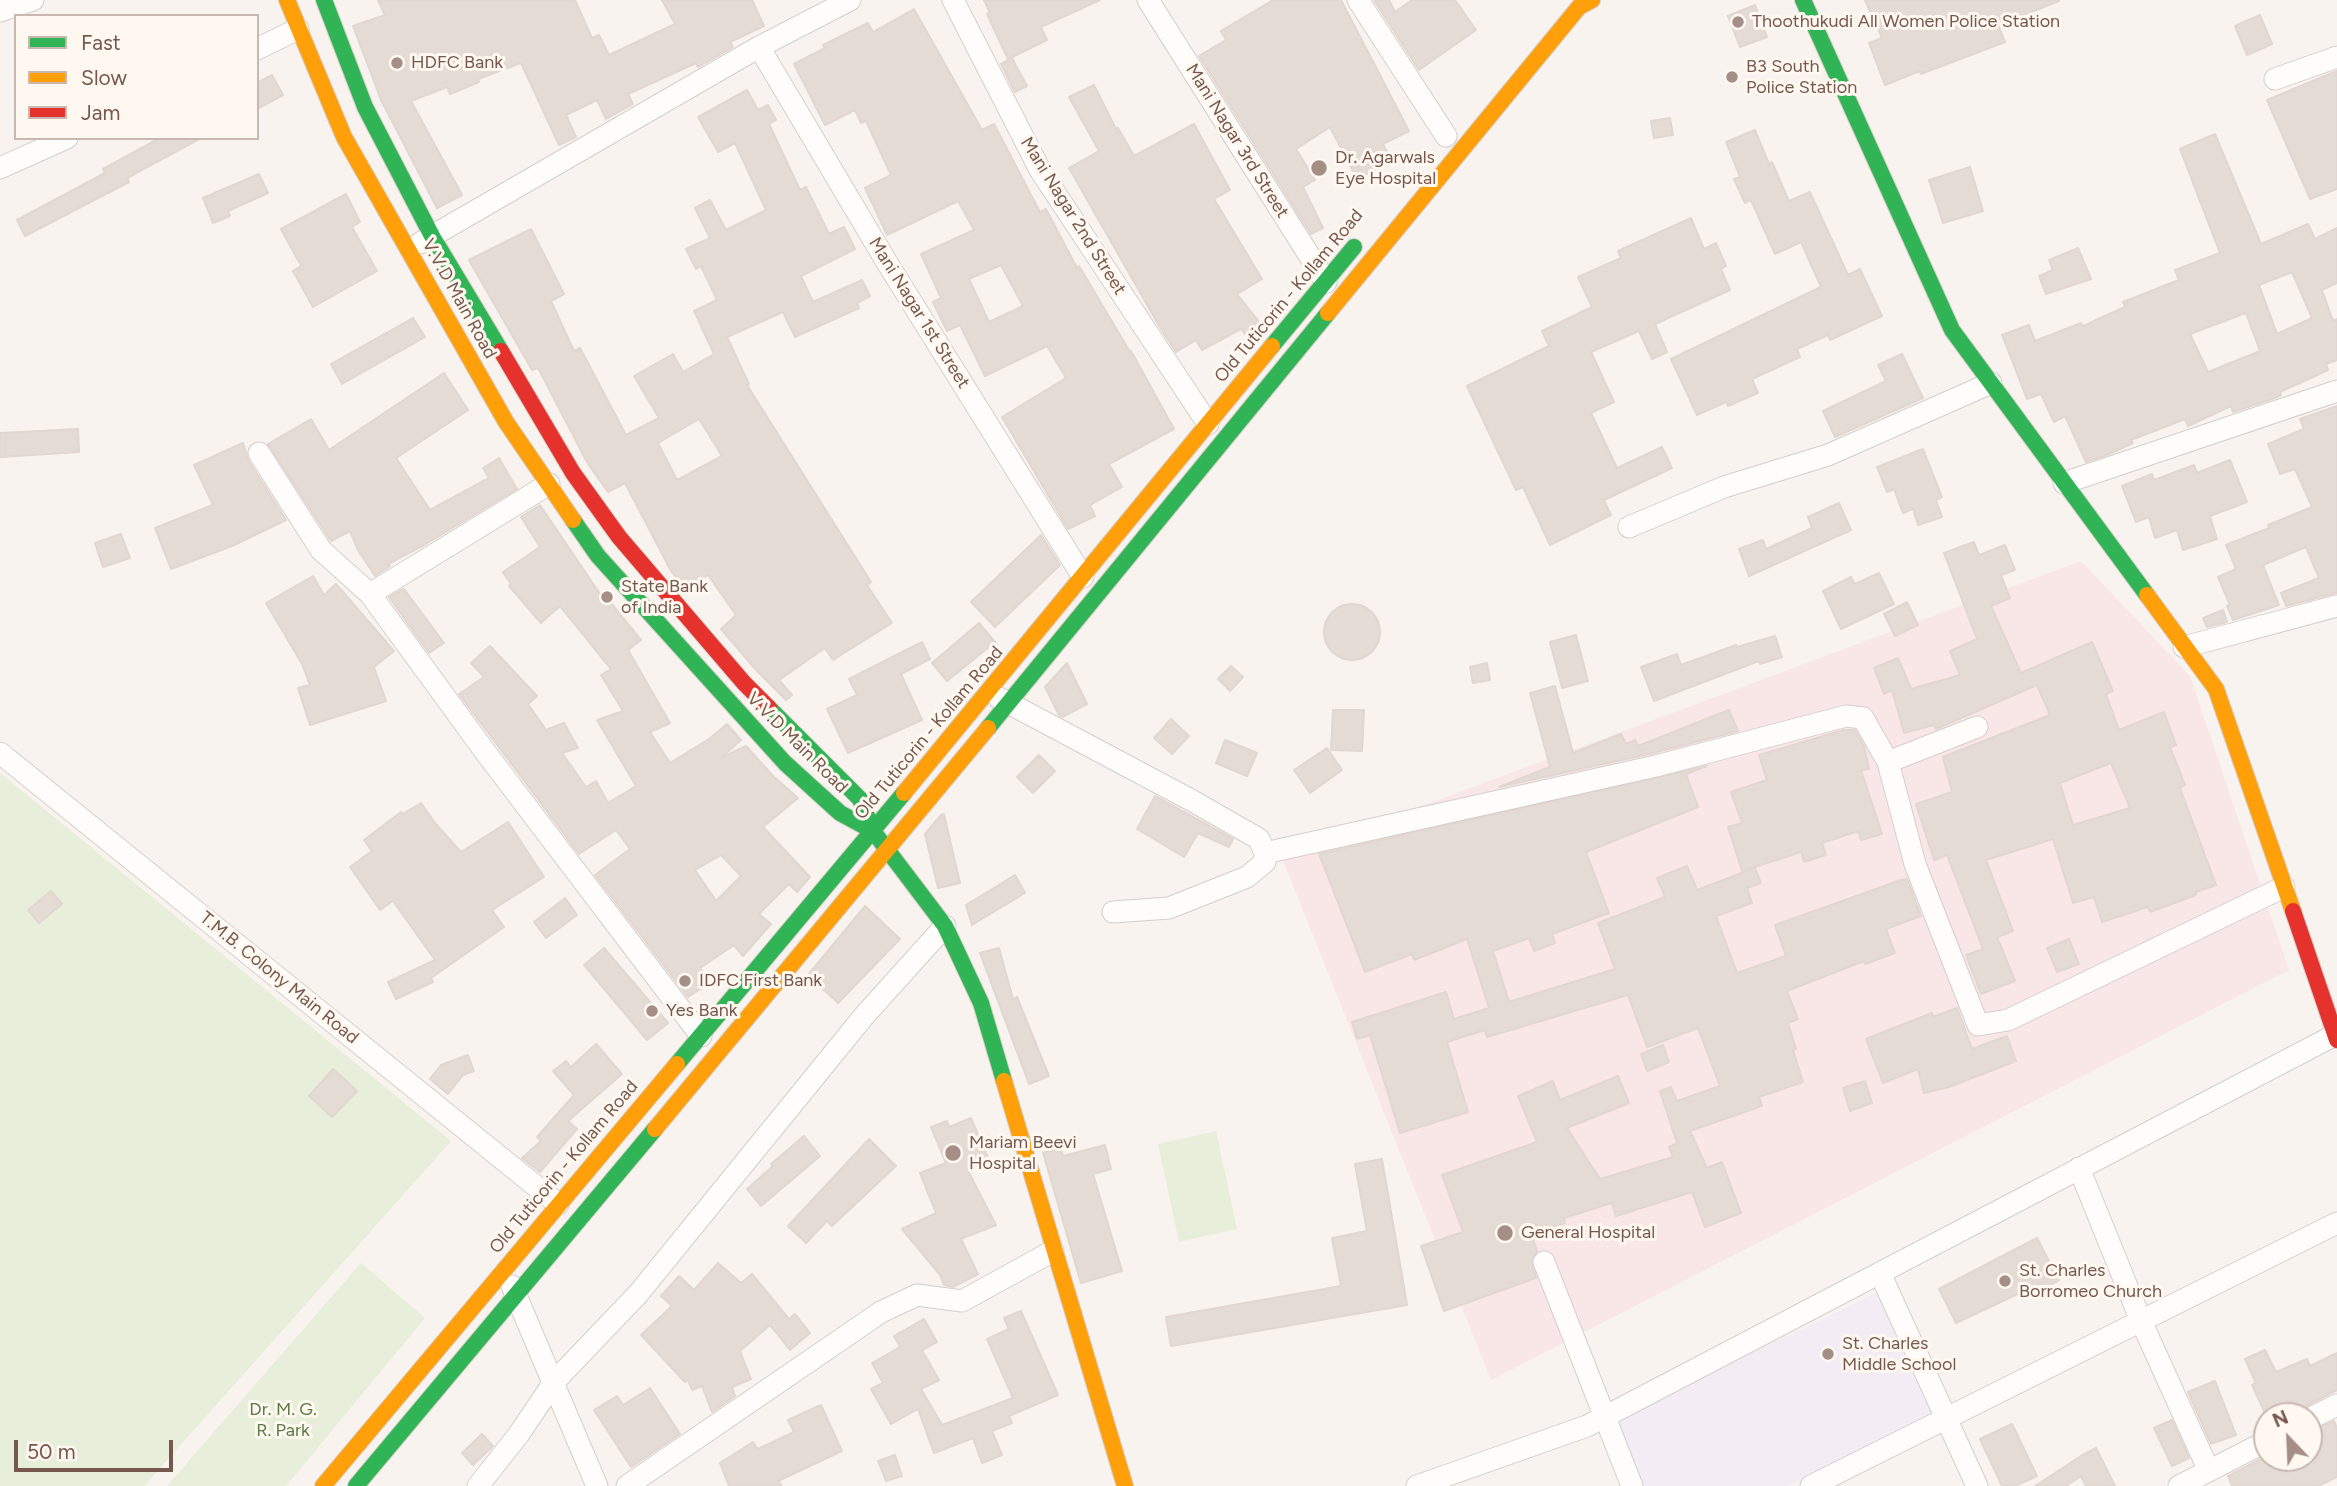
<!DOCTYPE html>
<style>
body{margin:0}
#map{position:relative;width:2337px;height:1486px;overflow:hidden;background:#f8f3ee;font-family:Figtree,sans-serif}
canvas{display:block}
.legend{position:absolute;left:14px;top:14px;width:245px;height:126px;box-sizing:border-box;background:#fef8f0;border:2px solid #c8b8af;margin:0;padding:9px 12px;list-style:none;font-size:21px;color:#76584e}
.legend li{display:flex;align-items:center;gap:14px;height:35px}
.legend b{width:35px;border:2px solid #c8b8af}
.north{position:absolute;left:2253px;top:1402px;width:70px;height:70px;box-sizing:border-box;background:#fef8f0;border:2px solid #c8b8af;border-radius:50%;rotate:337deg;font-size:19px;font-weight:700;line-height:28px;text-align:center;color:#76584e}
.north::after{content:'';display:block;margin:auto;width:24px;height:32px;background:#a48e86;clip-path:polygon(50% 0,100% 100%,50% 72%,0 100%)}
.scale{position:absolute;left:14px;top:1440px;width:159px;height:32px;box-sizing:border-box;border:4px solid #76584e;border-top:0;padding-left:9px;font-size:21px;line-height:24px;white-space:nowrap;color:#76584e;-webkit-text-stroke:5px #fef8f0;paint-order:stroke}
</style>
<div id="map">
<canvas width="2337" height="1486"></canvas>
<ul class="legend">
<li><b style="height:9px;background:#30b455"></b>Fast</li>
<li><b style="height:9px;background:#ff9f0a"></b>Slow</li>
<li><b style="height:9px;background:#e5322d"></b>Jam</li>
</ul>
<div class="north">N</div>
<div class="scale">50 m</div>
</div>
<script>
const ctx = document.querySelector('canvas').getContext('2d');
ctx.lineJoin = 'round';
function fill(path, color) {
  ctx.fillStyle = color;
  ctx.fill(path, 'evenodd');
}
function shape(rows) {
  const path = new Path2D();
  for (const r of rows) {
    if (r.length === 3) {
      path.moveTo(r[0] + r[2], r[1]);
      path.arc(r[0], r[1], r[2], 0, 2 * Math.PI);
      continue;
    }
    path.moveTo(r[0], r[1]);
    for (let i = 2; i < r.length; i += 2) path.lineTo(r[i], r[i + 1]);
  }
  return path;
}
function trace(path, color, width, dash) {
  ctx.strokeStyle = color;
  ctx.lineWidth = width;
  ctx.lineCap = dash ? 'butt' : 'round';
  ctx.setLineDash(dash || []);
  ctx.stroke(path);
}
function drawText(font, color, halo, rows, align = 'center') {
  ctx.font = font + ' Figtree,sans-serif';
  ctx.lineWidth = 6;
  ctx.setLineDash([]);
  ctx.textBaseline = 'middle';
  ctx.strokeStyle = halo;
  ctx.fillStyle = color;
  for (const [text, x, y, turn = 0] of rows) {
    ctx.save();
    ctx.translate(x, y);
    ctx.rotate((+turn || 0) * Math.PI / 180);
    ctx.textAlign = isNaN(turn) ? turn : align;
    if (halo) ctx.strokeText(text, 0, 0);
    ctx.fillText(text, 0, 0);
    ctx.restore();
  }
}
fill(shape([
 [1877,1293,1935,1415,1788,1486,1643,1486,1611,1420]
]), '#f4ecf4');
fill(shape([
 [2081,561,2190,676,2289,970,1491,1380,1282,858]
]), '#f9e7e8');
fill(shape([
 [0,773,451,1141,144,1486,0,1486],
 [1216,1131,1237,1229,1179,1242,1158,1144],
 [361,1263,425,1318,286,1486,167,1486]
]), '#e7eed9');
const building = shape([
 [378,0,575,0,592,38,599,35,609,55,675,24,662,0,752,0,764,26,730,42,733,47,698,67,696,63,628,94,633,104,606,119,597,100,566,115,576,137,559,145,521,63,478,79,479,82,450,94,447,87,411,101,462,195,437,208,381,100,353,26,385,15,378,0],
 [984,0,1100,0,1041,27,1047,40,1008,59,987,14,990,13,984,0],
 [1273,0,1341,0,1409,131,1383,144,1392,161,1357,179,1330,127,1296,149,1315,180,1303,187,1323,228,1311,234,1199,56,1226,40,1221,31,1273,0],
 [1374,0,1389,0,1395,12,1412,0,1455,0,1476,30,1419,70,1374,0],
 [1865,0,2059,0,2059,1,1998,25,2005,42,1921,74,1920,71,1885,85,1869,43,1882,38,1865,0],
 [1755,5,1767,37,1740,47,1728,16,1755,5],
 [914,9,982,130,994,124,1040,212,1046,209,1077,268,1079,266,1130,352,1131,351,1174,429,1109,464,1122,487,1090,505,1095,516,1068,529,1002,417,1066,378,1047,346,985,376,960,325,947,331,933,302,941,298,921,254,974,230,958,201,887,235,865,188,891,175,866,121,861,123,855,110,825,125,794,64,825,48,823,45,868,23,873,32,914,9],
 [1001,265,1023,306,989,322,969,279,1001,265],
 [2260,15,2272,44,2247,55,2235,26,2260,15],
 [1012,58,1027,86,1015,92,1001,64,1012,58],
 [2337,71,2337,189,2310,199,2267,100,2337,71],
 [272,75,283,95,257,109,257,83,272,75],
 [1094,85,1116,129,1118,128,1134,156,1194,124,1230,190,1214,199,1262,279,1237,294,1261,324,1246,335,1241,329,1202,350,1196,340,1176,352,1158,324,1069,168,1099,151,1069,97,1094,85],
 [747,90,758,110,768,105,776,120,769,124,800,190,806,187,829,234,844,227,855,249,801,276,813,302,862,280,870,296,857,303,859,308,795,337,783,312,727,337,749,384,747,385,871,582,867,585,892,623,833,660,825,648,779,680,792,695,786,700,757,671,721,629,736,615,708,575,685,587,671,571,625,483,608,492,588,464,538,368,532,370,469,260,531,229,564,294,551,301,574,351,580,348,626,435,659,418,634,376,673,354,683,372,714,354,694,311,717,300,701,266,696,269,686,249,710,238,695,208,710,200,726,230,766,210,735,143,718,152,698,117,747,90],
 [699,419,722,456,677,480,658,443,699,419],
 [1670,118,1673,135,1654,138,1651,121,1670,118],
 [1755,130,1769,164,1772,162,1789,201,1810,192,1848,275,1860,269,1882,316,1830,340,1828,335,1797,349,1800,357,1752,379,1758,393,1728,406,1726,402,1697,415,1671,359,1821,287,1801,242,1775,254,1751,200,1745,203,1734,179,1740,177,1726,142,1755,130],
 [2215,134,2261,244,2308,224,2315,239,2337,228,2337,283,2322,290,2333,321,2337,319,2337,360,2326,364,2328,370,2280,392,2281,395,2275,398,2233,412,2231,406,2188,426,2185,419,2131,440,2133,443,2107,455,2086,462,2065,416,2054,422,2041,394,2027,399,2002,335,2029,325,2035,341,2081,323,2083,326,2125,307,2123,302,2179,280,2175,270,2220,253,2180,149,2215,134],
 [2292,272,2312,318,2277,334,2259,285,2292,272],
 [2246,313,2260,351,2208,372,2190,334,2246,313],
 [160,138,201,138,127,178,129,182,25,236,17,220,105,173,103,169,160,138],
 [1970,167,1983,211,1943,223,1929,180,1970,167],
 [259,174,268,193,228,211,230,216,213,223,203,198,259,174],
 [346,194,360,222,352,227,377,271,313,307,293,271,301,266,281,229,346,194],
 [1691,218,1704,249,1716,243,1726,266,1721,269,1730,290,1655,324,1667,352,1652,359,1639,331,1591,352,1614,402,1591,413,1617,468,1662,447,1672,468,1604,500,1611,515,1550,545,1523,487,1516,490,1467,386,1549,346,1542,331,1592,307,1578,277,1621,258,1618,251,1691,218],
 [2078,248,2091,279,2046,294,2039,276,2053,270,2049,260,2078,248],
 [413,318,425,337,342,384,331,364,413,318],
 [1902,354,1923,398,1835,437,1823,411,1886,381,1878,365,1902,354],
 [444,373,468,410,396,458,430,510,489,478,483,468,499,458,517,489,424,545,388,564,390,566,375,576,358,550,350,531,331,541,268,444,311,419,329,450,444,373],
 [2337,406,2337,593,2286,606,2281,593,2319,578,2306,547,2263,565,2279,605,2233,620,2227,606,2230,605,2218,577,2236,569,2226,545,2269,528,2268,525,2312,507,2295,469,2280,474,2268,444,2304,429,2300,419,2337,406],
 [78,429,79,452,0,457,0,433,78,429],
 [243,443,248,460,286,520,232,546,171,569,155,528,213,505,194,465,243,443],
 [1923,449,1942,497,1936,500,1942,517,1918,525,1913,509,1903,513,1894,489,1887,492,1877,467,1923,449],
 [2230,460,2247,502,2210,516,2217,539,2183,550,2177,530,2155,538,2149,517,2136,522,2122,486,2152,474,2154,480,2194,465,2197,473,2230,460],
 [1839,503,1851,530,1749,576,1739,549,1763,540,1766,549,1812,528,1808,517,1839,503],
 [540,505,600,594,602,592,641,640,628,650,670,723,650,732,670,763,709,739,727,724,741,740,721,758,746,746,772,775,798,798,763,827,810,877,797,892,789,884,759,914,771,924,743,956,734,945,700,968,710,983,688,997,595,875,630,849,616,830,579,854,459,694,484,677,471,663,490,646,537,696,528,704,546,730,564,723,578,748,562,753,586,787,596,781,608,803,636,786,597,720,623,711,601,675,611,669,560,606,541,623,509,586,511,584,503,572,540,547,521,517,540,505],
 [721,855,741,876,716,901,695,870,721,855],
 [121,534,130,558,103,567,95,543,121,534],
 [1041,535,1060,565,995,627,971,602,1041,535],
 [1974,542,1979,555,2005,545,2015,570,2001,575,2010,598,1991,606,2021,673,2092,642,2113,691,2106,694,2119,730,2164,712,2176,745,2170,747,2185,785,2180,788,2216,885,2196,892,2196,895,2150,912,2148,907,2102,922,2094,897,2073,903,2053,839,1986,860,2013,931,1997,937,2015,981,1981,994,1966,955,1983,949,1947,855,1934,860,1916,804,1952,792,1943,757,2050,715,2037,685,1936,729,1934,725,1904,733,1892,690,1884,694,1874,668,1898,658,1911,689,1960,675,1950,651,1977,639,1944,553,1974,542],
 [2111,763,2130,808,2073,825,2060,783,2111,763],
 [1879,573,1894,604,1841,629,1823,591,1851,577,1855,584,1879,573],
 [313,576,324,595,336,584,394,651,374,667,386,701,310,725,298,688,310,685,302,664,266,603,313,576],
 [404,589,444,643,429,653,389,597,404,589],
 [1907,602,1918,625,1895,636,1884,614,1907,602],
 [1352,632,28],
 [2223,610,2227,622,2207,627,2203,618,2223,610],
 [979,623,995,642,947,681,932,663,979,623],
 [1576,635,1588,681,1562,688,1550,642,1576,635],
 [1775,636,1782,657,1760,664,1759,661,1654,701,1641,667,1677,654,1681,665,1736,645,1737,647,1775,636],
 [922,642,930,659,901,674,922,720,848,753,827,709,857,695,849,679,922,642],
 [1067,663,1087,704,1062,717,1059,715,1045,687,1067,663],
 [1487,663,1490,680,1473,683,1470,667,1487,663],
 [1231,666,1243,677,1230,691,1218,679,1231,666],
 [1555,686,1573,753,1621,734,1626,744,1635,740,1638,746,1729,710,1738,731,1653,753,1499,787,1550,767,1530,693,1555,686],
 [1333,710,1364,710,1362,751,1331,750,1333,710],
 [1171,719,1189,736,1172,754,1154,738,1171,719],
 [1844,730,1855,730,1864,746,1869,769,1861,770,1882,834,1861,840,1858,831,1822,843,1826,855,1804,862,1801,852,1742,871,1728,827,1742,823,1731,792,1767,780,1759,755,1844,730],
 [1225,740,1257,753,1247,776,1216,763,1225,740],
 [1327,748,1342,770,1310,793,1294,770,1327,748],
 [1039,755,1055,771,1033,793,1017,777,1039,755],
 [1707,766,1686,774,1698,807,1586,852,1609,913,1552,934,1555,943,1534,951,1529,938,1493,951,1509,1002,1615,969,1598,923,1665,897,1657,878,1687,866,1697,890,1755,868,1761,883,1747,888,1752,903,1716,916,1737,973,1786,956,1775,925,1901,880,1907,879,1921,916,1886,929,1895,953,1865,964,1864,961,1787,991,1798,1019,1788,1023,1796,1049,1793,1050,1803,1082,1759,1097,1762,1106,1690,1131,1707,1168,1722,1162,1741,1213,1705,1227,1692,1192,1616,1216,1612,1203,1564,1218,1565,1223,1531,1234,1537,1251,1531,1261,1536,1278,1444,1311,1421,1246,1463,1232,1442,1175,1537,1142,1518,1096,1553,1081,1560,1100,1618,1076,1629,1103,1567,1128,1600,1179,1673,1157,1669,1147,1677,1143,1660,1091,1671,1087,1677,1101,1720,1086,1698,1028,1647,1047,1628,995,1487,1037,1485,1030,1447,1042,1468,1112,1400,1133,1370,1035,1357,1039,1352,1022,1446,992,1454,1019,1489,1008,1467,939,1414,960,1412,954,1365,972,1319,854,1707,766],
 [1155,796,1233,839,1229,847,1198,833,1184,857,1137,829,1155,796],
 [421,803,435,823,461,852,508,822,544,877,492,910,504,927,431,978,433,982,396,999,388,982,435,960,393,901,380,910,350,867,372,851,364,840,401,812,403,814,421,803],
 [944,814,960,883,938,888,925,834,941,815,944,814],
 [1015,875,1025,893,972,925,966,905,1015,875],
 [51,891,62,904,39,923,28,910,51,891],
 [565,898,577,915,546,938,534,922,565,898],
 [865,906,900,939,838,1003,808,975,865,906],
 [2069,939,2079,964,2057,972,2047,948,2069,939],
 [604,948,668,1023,647,1040,584,965,604,948],
 [999,948,1013,999,1017,997,1049,1076,1029,1084,980,953,999,948],
 [1957,1008,1972,1049,2007,1036,2016,1061,1949,1087,1924,1093,1918,1069,1883,1083,1866,1039,1932,1013,1933,1017,1957,1008],
 [596,1044,622,1074,568,1121,577,1129,540,1172,522,1158,541,1141,537,1137,574,1095,553,1071,566,1061,571,1067,596,1044],
 [1663,1045,1669,1062,1647,1071,1641,1054,1663,1045],
 [468,1055,474,1071,463,1075,448,1094,430,1079,441,1065,468,1055],
 [333,1069,357,1091,332,1117,309,1096,333,1069],
 [1865,1081,1872,1103,1850,1111,1843,1088,1865,1081],
 [971,1118,989,1160,967,1169,996,1225,961,1239,978,1274,953,1287,944,1285,940,1275,902,1229,936,1213,920,1173,946,1163,931,1127,947,1121,949,1127,971,1118],
 [804,1136,820,1156,761,1206,747,1189,773,1166,771,1164,804,1136],
 [869,1139,896,1166,832,1226,827,1221,806,1243,788,1226,869,1139],
 [1105,1145,1111,1169,1093,1174,1122,1271,1081,1283,1043,1153,1060,1148,1063,1156,1105,1145],
 [1382,1159,1407,1305,1171,1346,1166,1317,1341,1286,1332,1238,1367,1231,1355,1164,1382,1159],
 [2037,1238,2059,1280,2046,1288,2041,1283,1956,1323,1939,1289,2037,1238],
 [718,1263,741,1283,752,1274,789,1319,795,1314,810,1333,790,1350,770,1325,740,1351,751,1379,732,1387,735,1396,712,1412,702,1386,692,1390,688,1380,685,1382,641,1335,672,1306,661,1296,679,1276,694,1290,718,1263],
 [1021,1311,1058,1395,1009,1416,1012,1423,992,1431,1002,1455,982,1463,973,1438,934,1453,918,1409,891,1424,871,1389,883,1383,872,1363,900,1347,894,1336,924,1319,937,1342,922,1350,939,1380,921,1389,942,1425,1013,1398,987,1339,1009,1329,1004,1318,1021,1311],
 [2265,1350,2276,1372,2307,1359,2310,1366,2337,1353,2337,1390,2301,1409,2298,1406,2276,1416,2267,1417,2252,1385,2256,1383,2245,1359,2265,1350],
 [2215,1381,2236,1435,2211,1444,2188,1392,2215,1381],
 [650,1388,680,1434,631,1467,594,1410,617,1396,623,1405,650,1388],
 [821,1405,842,1451,778,1481,782,1486,729,1486,720,1463,753,1442,758,1449,794,1432,788,1420,821,1405],
 [2172,1420,2189,1458,2172,1466,2154,1428,2172,1420],
 [2334,1421,2337,1428,2337,1477,2318,1486,2232,1486,2228,1476,2263,1458,2309,1458,2309,1432,2334,1421],
 [2012,1424,2037,1476,2015,1486,2002,1486,1980,1439,2012,1424],
 [482,1434,493,1446,473,1465,462,1453,482,1434],
 [2096,1448,2115,1486,2086,1486,2081,1476,2066,1486,2035,1486,2081,1456,2096,1448],
 [895,1455,902,1476,886,1481,878,1461,895,1455]
]);
fill(building, '#e5dbd5');
trace(building, '#e1d6d0', 2);
const street = shape([
 [953,0,1040,170,1208,424],
 [1148,0,1326,282],
 [1358,0,1446,136],
 [0,11,33,0],
 [759,47,886,261,1083,577],
 [257,49,298,29],
 [2275,79,2337,57],
 [0,168,67,138],
 [420,243,759,47,850,0],
 [259,453,321,550,370,594,549,484],
 [2064,483,2337,391],
 [1629,527,1724,487,1828,455,1991,383],
 [370,594,486,753,701,1036],
 [2184,647,2337,606],
 [999,698,1191,800,1259,839,1265,853,1265,862,1247,877,1169,908,1113,912],
 [0,753,558,1204],
 [1888,762,1977,727],
 [1265,853,1656,766,1846,716,1863,718,1888,762,1915,864,1978,1025,2008,1020,2284,887],
 [2079,1168,2141,1321,2209,1471],
 [1544,1262,1632,1486],
 [1880,1273,1977,1486],
 [512,1286,597,1486],
 [2309,1419,2337,1405],
 [478,1486,519,1434,554,1382,638,1294,864,1016,945,926],
 [627,1486,881,1312,917,1295,962,1301,1053,1251],
 [1417,1486,1587,1426,2337,1034],
 [1811,1486,2337,1223],
 [2179,1486,2267,1441]
]);
const fast = shape([
 [324,0,365,107,432,236,501,351],
 [1803,0,1952,330,2147,595],
 [1272,346,1354,247],
 [573,520,598,556,785,763,840,813,873,831],
 [769,708,860,799,873,831,945,926,981,1003,1004,1081],
 [988,728,1328,313],
 [677,1064,904,793],
 [356,1486,655,1129]
]);
const slow = shape([
 [287,0,344,137,506,422,573,520],
 [1328,313,1579,7,1592,0],
 [2147,595,2216,689,2293,911],
 [904,793,1272,346],
 [1004,1081,1125,1486],
 [655,1129,988,728],
 [323,1486,677,1064]
]);
const jam = shape([
 [501,351,573,473,619,537,744,683,769,708],
 [2293,911,2337,1040]
]);
trace(street, '#d6ceca', 23);
trace(fast, '#d8cfca', 18);
trace(slow, '#d8cfca', 18);
trace(jam, '#d8cfca', 18);
trace(street, '#fefdfc', 21);
trace(fast, '#30b455', 16);
trace(slow, '#ff9f0a', 16);
trace(jam, '#e5322d', 16);
for (const [x, y, r, color] of [
 [1738,22,7,"#a48e86"],
 [397,63,7,"#a48e86"],
 [1732,77,7,"#a48e86"],
 [1319,168,9,"#a48e86"],
 [607,597,7,"#a48e86"],
 [685,981,7,"#a48e86"],
 [652,1011,7,"#a48e86"],
 [953,1153,9,"#a48e86"],
 [1505,1233,9,"#a48e86"],
 [2005,1281,7,"#a48e86"],
 [1828,1354,7,"#a48e86"]
]) {
  const dot = new Path2D();
  dot.arc(x, y, r, 0, 2 * Math.PI);
  ctx.fillStyle = color;
  ctx.fill(dot);
  trace(dot, '#fef8f0', 2.5);
}
drawText('18px', '#76584e', '#fef8f0', [
 ["Thoothukudi All Women Police Station",1752,22],
 ["HDFC Bank",411,63],
 ["B3 South",1746,67],
 ["Police Station",1746,88],
 ["Dr. Agarwals",1335,158],
 ["Eye Hospital",1335,179],
 ["State Bank",621,587],
 ["of India",621,608],
 ["IDFC First Bank",699,981],
 ["Yes Bank",666,1011],
 ["Mariam Beevi",969,1143],
 ["Hospital",969,1164],
 ["General Hospital",1521,1233],
 ["St. Charles",2019,1271],
 ["Borromeo Church",2019,1292],
 ["St. Charles",1842,1344],
 ["Middle School",1842,1365]
], 'left');
drawText('18px', '#76584e', '#fef8f0', [
 ["Mani Nagar 3rd Street",1237,141,58],
 ["Mani Nagar 2nd Street",1073,216,58],
 ["Old Tuticorin - Kollam Road",1289,296,-50],
 ["V.V.D Main Road",459,299,61],
 ["Mani Nagar 1st Street",919,313,58],
 ["Old Tuticorin - Kollam Road",929,733,-50],
 ["V.V.D Main Road",797,743,45],
 ["T.M.B. Colony Main Road",279,978,39],
 ["Old Tuticorin - Kollam Road",564,1167,-50]
]);
drawText('18px', '#5b7b45', '#fef8f0', [
 ["Dr. M. G.",283,1410],
 ["R. Park",283,1431]
]);
</script>
